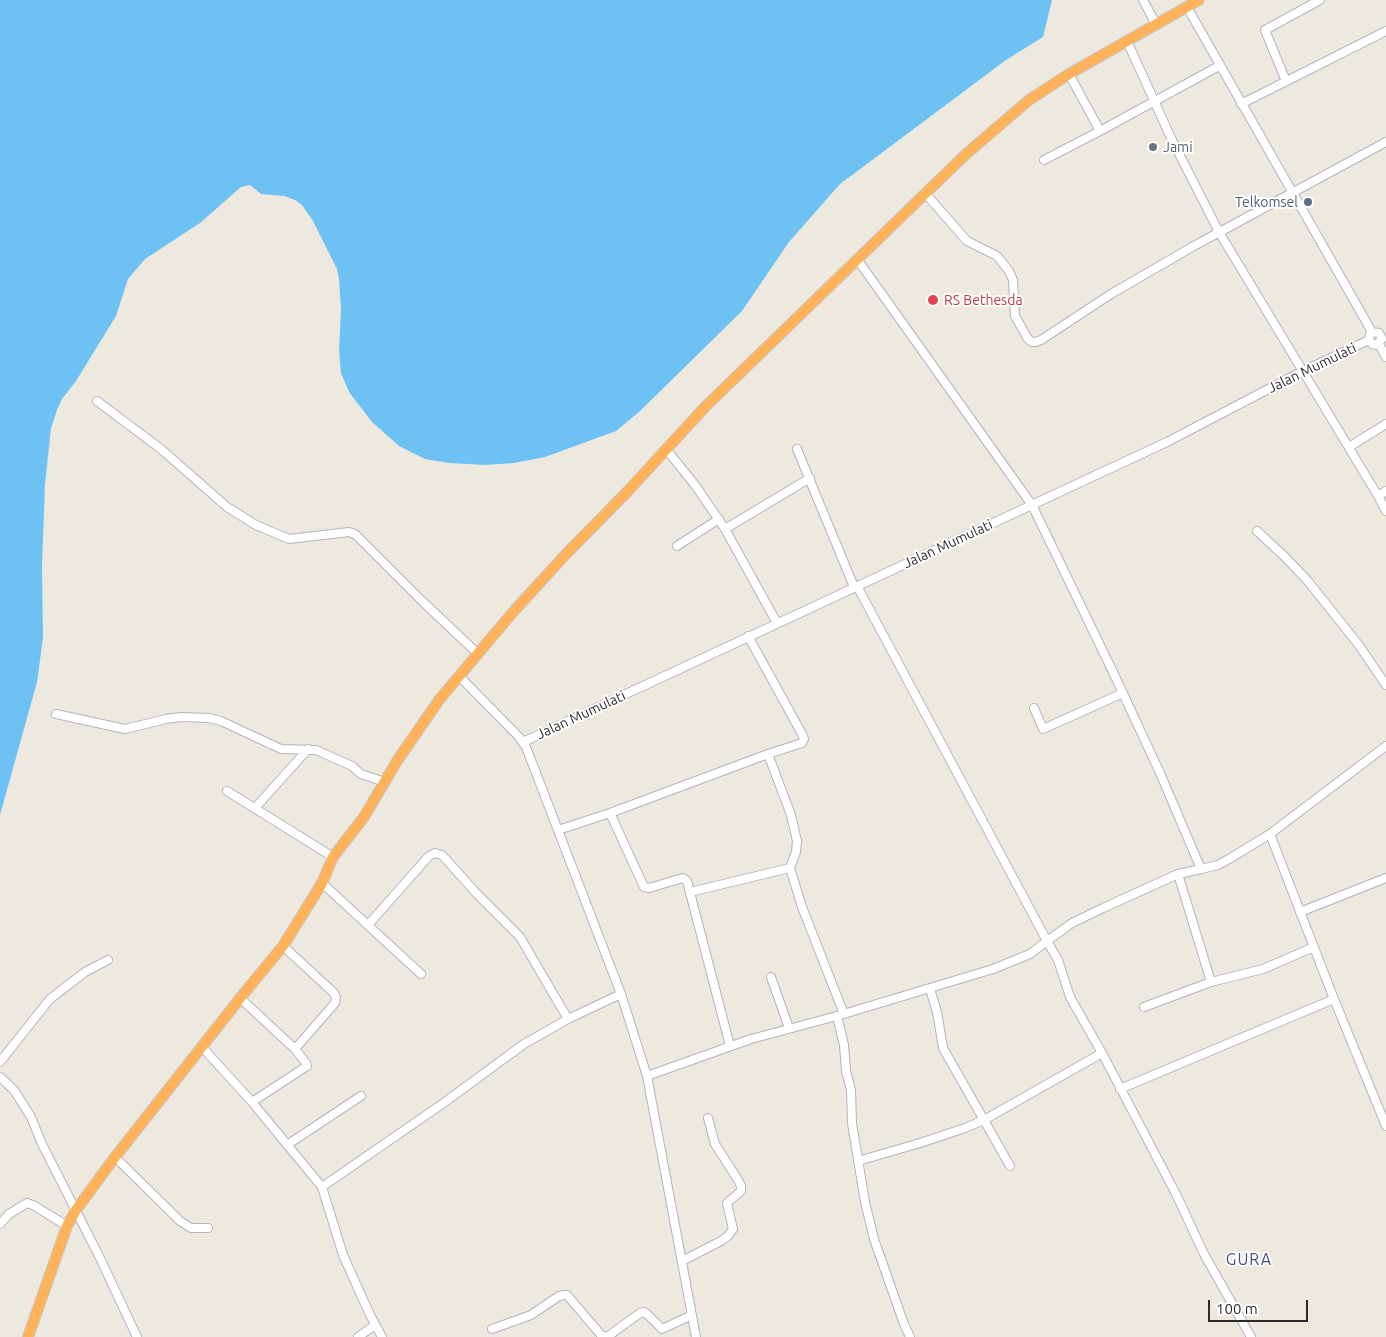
<!DOCTYPE html>
<style>
body{margin:0}
#map{position:relative;width:1386px;height:1337px;overflow:hidden;background:#eee9de;font-family:Ubuntu,sans-serif}
canvas{display:block}
.scale{position:absolute;left:1208px;top:1300px;width:100px;height:22px;box-sizing:border-box;border:2px solid #2c2c2c;border-top:0;padding-left:6px;font-size:15px;line-height:18px;white-space:nowrap;color:#2c2c2c;-webkit-text-stroke:4px #fff;paint-order:stroke}
</style>
<div id="map">
<canvas width="1386" height="1337"></canvas>
<div class="scale">100 m</div>
</div>
<script>
const ctx = document.querySelector('canvas').getContext('2d');
ctx.lineJoin = 'round';
function fill(path, color) {
  ctx.fillStyle = color;
  ctx.fill(path, 'evenodd');
}
function shape(rows) {
  const path = new Path2D();
  for (const r of rows) {
    path.moveTo(r[0], r[1]);
    for (let i = 2; i < r.length; i += 2) path.lineTo(r[i], r[i + 1]);
  }
  return path;
}
function trace(path, color, width, dash) {
  ctx.strokeStyle = color;
  ctx.lineWidth = width;
  ctx.lineCap = dash ? 'butt' : 'round';
  ctx.setLineDash(dash || []);
  ctx.stroke(path);
}
function drawText(font, color, halo, rows, align = 'center') {
  ctx.font = font + ' Ubuntu,sans-serif';
  ctx.lineWidth = 4;
  ctx.setLineDash([]);
  ctx.textBaseline = 'middle';
  ctx.strokeStyle = halo;
  ctx.fillStyle = color;
  for (const [text, x, y, turn = 0] of rows) {
    ctx.save();
    ctx.translate(x, y);
    ctx.rotate((+turn || 0) * Math.PI / 180);
    ctx.textAlign = isNaN(turn) ? turn : align;
    if (halo) ctx.strokeText(text, 0, 0);
    ctx.fillText(text, 0, 0);
    ctx.restore();
  }
}
fill(shape([
 [0,0,1052,0,1043,37,1006,60,840,184,789,242,742,311,639,412,616,431,545,457,514,463,485,465,449,463,425,459,399,446,372,422,349,392,341,373,339,351,341,309,339,279,337,269,313,221,302,205,295,200,284,196,261,194,250,185,241,187,200,223,145,259,128,279,116,316,76,381,62,399,57,410,51,428,45,484,42,565,43,638,37,682,0,815]
]), '#6ec2f3');
const minor = shape([
 [1143,0,1156,24],
 [1187,7,1372,332],
 [1127,41,1171,138,1219,232,1378,496,1386,491],
 [1069,74,1100,131],
 [1286,81,1265,30,1320,0],
 [1241,104,1386,31],
 [1044,160,1100,131,1219,66],
 [925,193,967,241,997,256,1009,271,1013,280,1015,316,1028,339,1032,342,1035,342,1041,340,1111,294,1192,247,1386,142],
 [857,259,1032,505,1113,672,1160,773,1201,869,1218,865,1229,859,1270,834,1386,746],
 [1369,340,1372,344,1376,345,1382,339,1379,333,1372,332],
 [1379,344,1386,357],
 [97,401,161,449,227,507,256,525,289,539,349,532,355,534,421,600,477,653],
 [1349,447,1386,424],
 [666,449,695,485,725,529,777,623],
 [797,449,854,587],
 [1378,496,1386,511],
 [725,529,810,478],
 [1257,531,1284,556,1307,580,1358,644,1386,685],
 [677,546,719,519],
 [460,677,519,737,526,747,621,994,647,1076,696,1337],
 [1034,708,1043,729,1123,693],
 [56,714,125,729,166,719,181,717,209,718,221,721,281,749,316,750,352,766,361,774,385,782],
 [523,742,1167,442,1303,371,1369,340,1370,334,1372,332],
 [768,754,791,815,797,841,796,852,790,868],
 [227,791,333,857],
 [255,808,308,749],
 [610,813,644,887,649,888,683,878,687,881,730,1046],
 [558,830,610,813,768,754,802,743,804,739,802,734,748,636],
 [1270,834,1334,999,1386,1126],
 [1201,869,1178,874,1103,908,1072,923,1047,941,1058,960,1070,997,1102,1053,1176,1194,1204,1254,1251,1337],
 [1178,874,1211,982],
 [322,883,421,974],
 [690,892,790,868,802,907,844,1014],
 [1300,912,1386,878],
 [368,925,429,856,435,853,442,855,478,895,520,937,568,1019],
 [771,977,789,1028],
 [930,989,937,1012,943,1048,1010,1166],
 [240,998,295,1049,335,1003,336,998,334,993,283,946],
 [1144,1007,1211,982,1263,969,1314,947],
 [837,1016,844,1045,846,1071,851,1090,852,1123,865,1202,874,1239,904,1324,910,1337],
 [202,1047,252,1102,322,1187,445,1102,524,1044,568,1019,621,994],
 [0,1062,50,999,85,972,108,960],
 [647,1076,751,1039,837,1016,993,969,1030,954,1047,941,857,586],
 [0,1077,14,1090,31,1117,42,1144,99,1256,137,1337],
 [1120,1089,1334,999],
 [252,1102,307,1066,306,1063,295,1049],
 [287,1145,361,1096],
 [115,1157,180,1221,191,1228,208,1228],
 [858,1161,920,1143,965,1128,984,1120,1102,1053],
 [322,1187,343,1255,370,1315,382,1337],
 [0,1224,9,1214,27,1203,33,1205,67,1226],
 [682,1261,721,1241,728,1236,733,1229,727,1203,741,1191,741,1186,738,1180,715,1144,708,1118],
 [492,1329,531,1315,559,1296,564,1295,567,1295,602,1336,607,1337,640,1313,644,1312,648,1315,662,1329,692,1315],
 [358,1337,375,1325]
]);
const highway = shape([
 [28,1337,67,1226,76,1210,115,1157,245,992,283,946,322,883,333,857,364,817,397,761,439,700,513,612,566,554,627,492,705,407,965,155,1029,100,1069,74,1199,0]
]);
trace(minor, '#b2b3c0', 10);
trace(highway, '#c8c8c8', 12);
trace(minor, '#fff', 8);
trace(highway, '#ffb259', 10);
for (const [x, y, r, color] of [
 [1153,147,5,"#6b7280"],
 [1308,202,5,"#5c6f8a"],
 [933,300,6,"#e0444e"]
]) {
  const dot = new Path2D();
  dot.arc(x, y, r, 0, 2 * Math.PI);
  ctx.fillStyle = color;
  ctx.fill(dot);
  trace(dot, '#fff', 2);
}
drawText('14px', '#5b616d', '#fff', [
 ["Jami",1163,147]
], 'left');
drawText('14px', '#4e5e75', '#fff', [
 ["Telkomsel",1298,202]
], 'right');
drawText('14px', '#be3a42', '#fff', [
 ["RS Bethesda",944,300]
], 'left');
drawText('14px', '#2c2c2c', '#fff', [
 ["Jalan Mumulati",1312,368,-26],
 ["Jalan Mumulati",948,544,-25],
 ["Jalan Mumulati",581,715,-25]
]);
ctx.letterSpacing = '1px';
drawText('16px', '#4a4e7f', '#fff', [
 ["GURA",1249,1260]
]);
ctx.letterSpacing = '0px';
</script>
